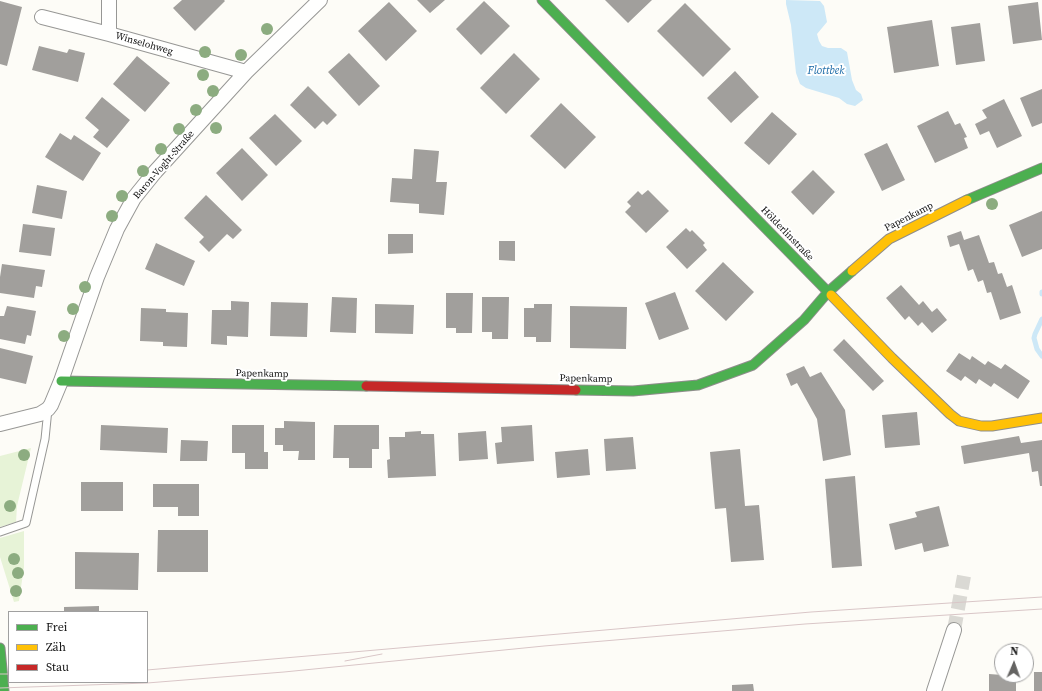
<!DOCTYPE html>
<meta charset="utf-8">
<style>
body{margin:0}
#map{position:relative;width:1042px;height:691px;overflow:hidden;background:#fdfcf7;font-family:"Source Serif 4",serif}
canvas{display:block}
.legend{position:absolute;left:8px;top:611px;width:140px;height:72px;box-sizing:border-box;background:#fff;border:1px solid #a0a0a0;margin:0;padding:5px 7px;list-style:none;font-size:12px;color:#111}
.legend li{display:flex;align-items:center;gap:8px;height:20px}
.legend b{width:20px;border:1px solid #a0a0a0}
.north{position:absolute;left:994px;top:643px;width:40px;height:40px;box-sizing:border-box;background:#fff;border:1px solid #a0a0a0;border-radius:50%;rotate:2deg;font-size:11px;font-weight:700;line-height:16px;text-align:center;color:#111}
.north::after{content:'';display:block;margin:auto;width:14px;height:18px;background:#646362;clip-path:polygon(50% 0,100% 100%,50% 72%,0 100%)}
</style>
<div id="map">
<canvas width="1042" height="691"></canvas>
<ul class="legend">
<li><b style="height:5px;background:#4caf50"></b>Frei</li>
<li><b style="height:5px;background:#ffc107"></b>Zäh</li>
<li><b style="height:5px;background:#c62828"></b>Stau</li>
</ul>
<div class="north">N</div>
</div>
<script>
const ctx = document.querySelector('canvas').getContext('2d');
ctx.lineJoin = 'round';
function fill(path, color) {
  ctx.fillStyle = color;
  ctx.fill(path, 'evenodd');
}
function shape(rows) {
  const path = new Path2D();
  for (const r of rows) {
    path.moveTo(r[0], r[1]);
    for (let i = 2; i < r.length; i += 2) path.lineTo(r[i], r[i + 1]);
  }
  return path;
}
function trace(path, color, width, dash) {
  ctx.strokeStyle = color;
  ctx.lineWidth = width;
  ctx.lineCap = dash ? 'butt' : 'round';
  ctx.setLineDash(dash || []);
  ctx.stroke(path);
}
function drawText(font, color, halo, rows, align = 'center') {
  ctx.font = font + ' "Source Serif 4",serif';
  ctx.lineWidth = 4;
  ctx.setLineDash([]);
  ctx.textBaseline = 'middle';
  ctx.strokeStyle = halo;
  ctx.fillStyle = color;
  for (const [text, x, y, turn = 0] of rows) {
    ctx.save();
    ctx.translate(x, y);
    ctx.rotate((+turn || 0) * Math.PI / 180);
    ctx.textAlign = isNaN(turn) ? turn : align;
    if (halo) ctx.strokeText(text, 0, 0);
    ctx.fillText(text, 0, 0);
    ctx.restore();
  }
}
fill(shape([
 [31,448,17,506,16,522,0,527,0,456],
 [24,531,24,567,19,601,14,602,0,557,0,538]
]), '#e7f3d7');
fill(shape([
 [786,0,820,1,824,6,827,22,817,34,819,41,822,46,828,48,841,48,847,52,852,80,856,90,861,94,863,100,855,106,847,104,839,98,806,88,800,84,796,73,791,25,786,4]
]), '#cde8f7');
trace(shape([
 [1042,292,1042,294],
 [1042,319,1035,334,1034,338,1037,349,1042,356]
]), '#cde8f7', 5);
fill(shape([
 [182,0,224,0,225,1,195,31,173,8],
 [417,0,445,0,430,13],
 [605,0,652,0,628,23],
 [0,1,22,7,7,66,0,64],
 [484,1,510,26,481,55,456,29],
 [389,2,417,31,386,61,358,31],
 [1038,2,1042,40,1013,44,1008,6],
 [685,3,731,49,703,77,657,31],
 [932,20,939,66,894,73,887,27],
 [980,23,985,61,956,65,951,27],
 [39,46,67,53,69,49,85,53,78,82,32,70],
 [349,53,380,86,359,106,328,72],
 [514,53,540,79,506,114,480,88],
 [137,56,170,83,145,112,113,84],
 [735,71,759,97,731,123,707,98],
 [308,86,337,115,327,125,323,121,315,129,290,105],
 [1042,89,1042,123,1032,127,1020,98],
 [102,97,130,120,107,148,93,137,99,130,85,118],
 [1004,99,1022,136,997,148,989,131,980,135,975,124,987,118,982,110],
 [561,103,596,137,565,169,530,136],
 [948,111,955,125,960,123,967,137,964,138,968,148,935,163,917,126],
 [772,112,797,134,769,165,744,143],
 [275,114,302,141,276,166,249,138],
 [60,133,71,140,74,135,101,153,83,181,45,157],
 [887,143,905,180,882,191,864,154],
 [242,148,268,175,242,201,216,173],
 [414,149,439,151,436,182,447,182,444,215,419,213,419,204,390,202,392,178,412,179],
 [813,170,835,192,813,215,791,192],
 [37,185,67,191,62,219,32,213],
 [648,190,669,211,646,233,625,212,631,206,627,202,638,191,642,195],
 [206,195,242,230,233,239,227,234,209,252,199,242,204,237,184,218],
 [1042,211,1042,249,1022,257,1009,225],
 [23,224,55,228,51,256,19,252],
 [686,228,690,232,692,230,705,243,703,245,707,250,687,269,666,247],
 [961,231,964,240,979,235,989,263,994,262,998,274,1002,273,1007,287,1012,285,1021,313,1000,320,991,292,987,293,983,280,978,282,973,269,968,271,959,244,950,247,947,236],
 [388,234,413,234,413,253,388,254],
 [499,241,515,241,515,261,499,260],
 [156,243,195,261,184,286,145,269],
 [723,262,754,292,726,321,695,291],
 [2,264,45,270,42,287,36,286,34,298,0,293,0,277],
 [901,285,919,305,923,301,932,312,937,308,947,320,932,333,922,322,918,326,909,316,905,320,886,298],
 [675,292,689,329,659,340,645,303],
 [446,293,473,293,472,333,456,333,456,328,446,328],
 [332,297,357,298,356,333,330,332],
 [482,297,509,297,508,339,492,339,492,332,482,332],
 [231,301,249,302,248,337,227,336,227,345,211,344,212,310,231,310],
 [271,302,308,303,307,337,270,336],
 [375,304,414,305,413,334,375,333],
 [534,304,552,304,551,342,536,342,536,337,524,337,524,308,534,308],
 [7,306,36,311,31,336,27,335,25,344,0,339,0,316,4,316],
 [570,306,627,307,626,349,570,348],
 [141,308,166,309,166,312,188,313,187,347,163,346,163,342,140,341],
 [844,339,884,381,873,391,833,350],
 [0,348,33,356,26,384,0,378],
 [959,353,970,360,972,356,985,365,988,361,1001,369,1005,364,1030,381,1018,399,994,383,991,387,979,379,976,384,965,376,961,381,946,371],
 [804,366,810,377,821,372,845,410,851,455,823,461,817,419,797,383,791,386,786,374],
 [917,412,920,445,885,448,882,415],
 [284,421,315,422,315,460,298,460,299,451,283,451,283,445,275,445,275,428,284,428],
 [101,425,168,428,167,453,100,450],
 [232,425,264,425,264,452,268,452,268,469,245,469,245,453,232,453],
 [334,425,379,425,379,449,372,449,372,468,349,468,349,458,333,458],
 [532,425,534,461,497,464,495,443,502,442,501,427],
 [421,431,421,434,434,434,436,476,388,478,387,460,390,459,389,437,405,437,405,432],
 [486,431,488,459,459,461,458,433],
 [1019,436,1021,443,1042,440,1042,486,1040,486,1038,471,1032,472,1029,453,964,464,961,446],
 [633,437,636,469,606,471,604,439],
 [181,440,208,441,207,461,180,461],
 [588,449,590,475,557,478,555,452],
 [740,449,745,506,759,505,764,560,731,562,726,508,715,509,710,452],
 [855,476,862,566,832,568,825,479],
 [81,482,123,482,123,511,81,511],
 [153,484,199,484,199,516,178,516,178,507,153,507],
 [939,506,949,546,924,552,922,543,895,550,889,524,917,517,915,512],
 [158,530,208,530,208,572,157,572],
 [75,552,139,553,138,590,75,589],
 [99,606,99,612,64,612,64,607],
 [1034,672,1042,672,1042,691,1034,691],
 [989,674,1016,676,1016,691,989,691],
 [753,684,754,691,732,691,732,685]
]), '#a19f9c');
trace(shape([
 [954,630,964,576]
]), '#dad9d4', 14, [14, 7]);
const lane = shape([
 [0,532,26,523,45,439,48,409]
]);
const street = shape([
 [42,17,109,34,246,72],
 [109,34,109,0],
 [0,424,40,414,48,409,51,405,61,381,97,277,117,229,134,198,155,172,246,72,320,0],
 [934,691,954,630]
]);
const fast = shape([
 [542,0,831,295],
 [967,200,1042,168],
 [61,381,366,386],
 [576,390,633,391,698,385,753,365,804,320,828,292,852,271],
 [0,648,4,691]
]);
const slow = shape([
 [852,271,889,239,967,200],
 [831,295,892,358,950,414,959,421,981,426,992,426,1042,418]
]);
const jam = shape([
 [366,386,576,390]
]);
trace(lane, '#979795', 9);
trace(street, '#979795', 16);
trace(fast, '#8e8d8b', 11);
trace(slow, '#8e8d8b', 11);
trace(jam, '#8e8d8b', 11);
trace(lane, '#fffffe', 7);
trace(street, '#fffffe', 14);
trace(fast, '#4caf50', 9);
trace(slow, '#ffc107', 9);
trace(jam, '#c62828', 9);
trace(shape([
 [345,661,382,654],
 [147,670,811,612,1042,597],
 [0,674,9,674],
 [0,688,147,683,284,672,544,646,805,624,1042,609]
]), '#d9c6c7', 1);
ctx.fillStyle = '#8cac80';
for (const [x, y] of [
 [267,29],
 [205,52],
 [241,55],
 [203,75],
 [213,91],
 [196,110],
 [216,128],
 [179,129],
 [161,149],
 [143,171],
 [122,196],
 [992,204],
 [112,216],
 [85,287],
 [73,309],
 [64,336],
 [24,455],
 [10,506],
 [14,559],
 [18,573],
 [16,591]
]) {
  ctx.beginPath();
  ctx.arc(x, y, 6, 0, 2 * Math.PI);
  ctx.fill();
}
drawText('10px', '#111', '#fff', [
 ["Winselohweg",144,44,16],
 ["Baron-Voght-Straße",164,165,-49],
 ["Papenkamp",909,217,-27],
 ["Hölderlinstraße",787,234,46],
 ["Papenkamp",262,374,1],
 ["Papenkamp",586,379,1]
]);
drawText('italic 11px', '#1768a6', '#fff', [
 ["Flottbek",826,71]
]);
</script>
